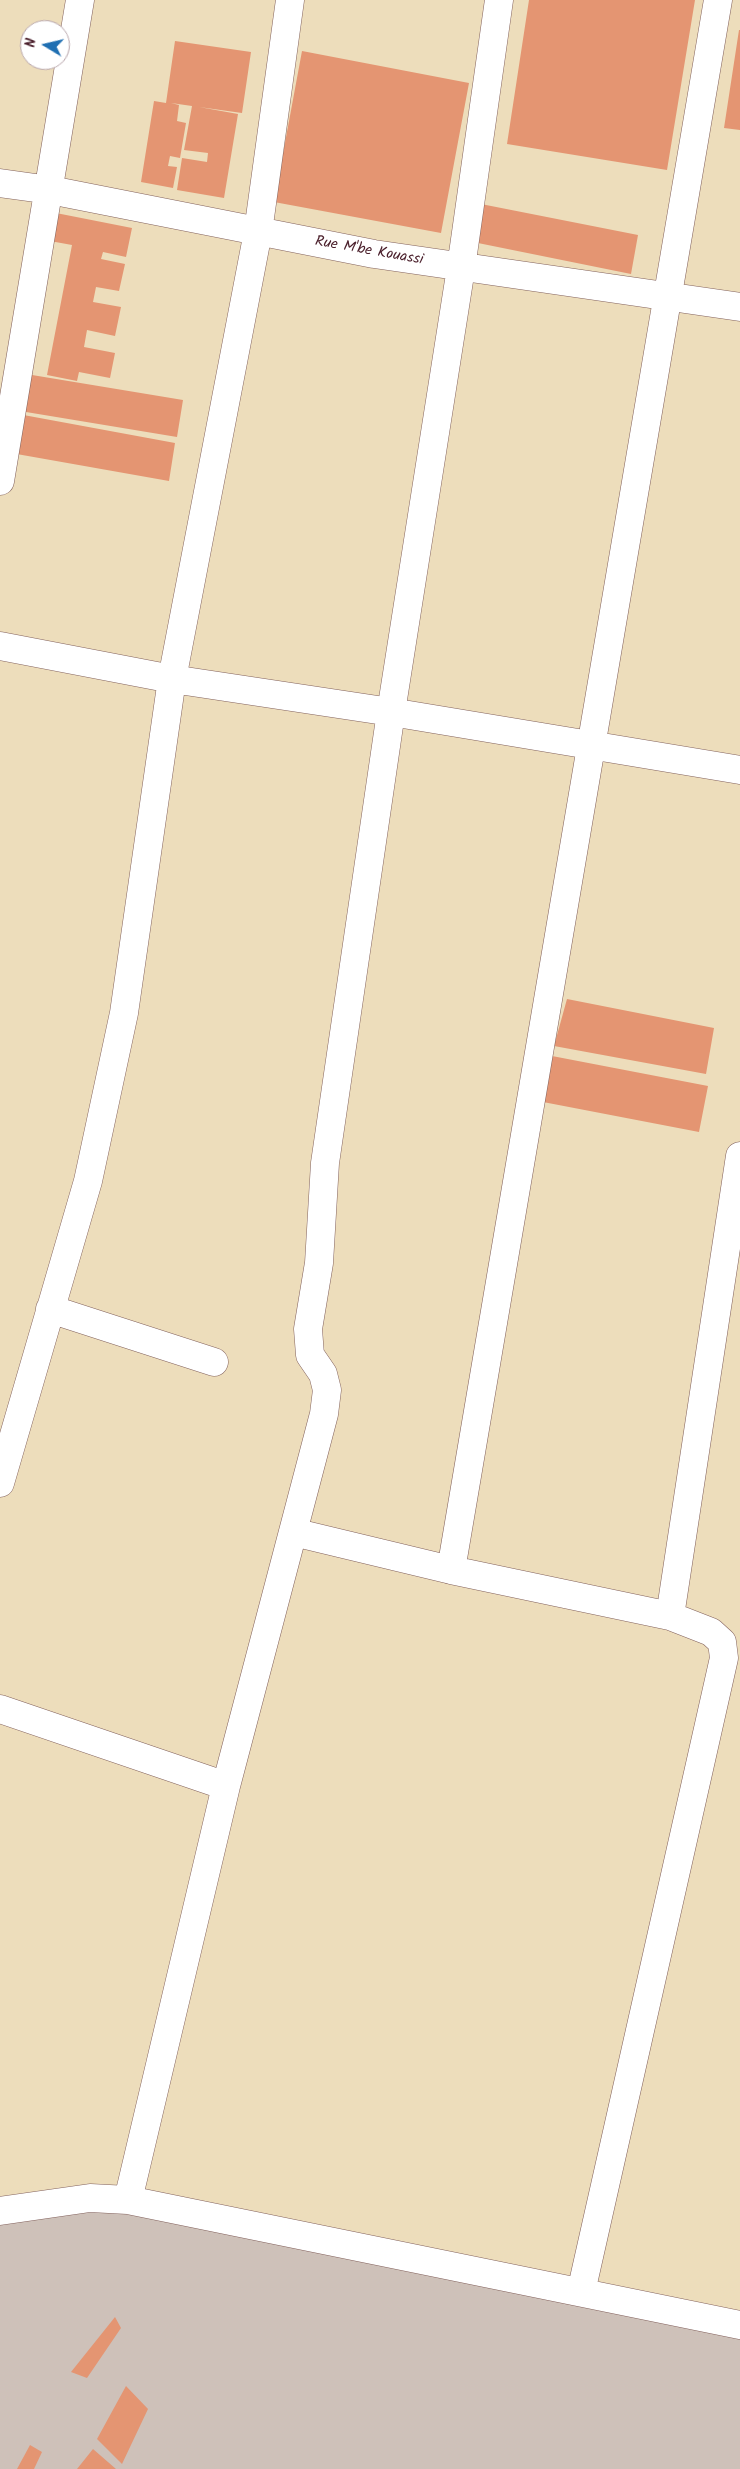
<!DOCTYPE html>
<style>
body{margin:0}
#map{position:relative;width:740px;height:2469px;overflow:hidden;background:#edddbb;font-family:Kalam,sans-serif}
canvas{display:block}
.north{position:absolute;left:20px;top:20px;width:50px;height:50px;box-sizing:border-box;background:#fff;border:1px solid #b7a5aa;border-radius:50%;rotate:279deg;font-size:14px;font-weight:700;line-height:20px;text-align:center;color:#4a1f2b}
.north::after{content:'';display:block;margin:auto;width:18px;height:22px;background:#1f6fb2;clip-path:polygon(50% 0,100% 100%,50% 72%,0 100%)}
</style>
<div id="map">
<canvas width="740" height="2469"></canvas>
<div class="north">N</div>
</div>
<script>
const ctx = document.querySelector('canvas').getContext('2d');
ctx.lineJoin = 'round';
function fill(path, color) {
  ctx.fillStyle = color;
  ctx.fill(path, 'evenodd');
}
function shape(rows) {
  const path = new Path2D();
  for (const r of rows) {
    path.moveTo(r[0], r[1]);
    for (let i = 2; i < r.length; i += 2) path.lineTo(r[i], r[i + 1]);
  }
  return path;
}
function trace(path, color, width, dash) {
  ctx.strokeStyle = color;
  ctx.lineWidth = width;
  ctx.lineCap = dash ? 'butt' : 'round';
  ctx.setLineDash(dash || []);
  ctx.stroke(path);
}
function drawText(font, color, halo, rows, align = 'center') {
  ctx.font = font + ' Kalam,sans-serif';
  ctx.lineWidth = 4;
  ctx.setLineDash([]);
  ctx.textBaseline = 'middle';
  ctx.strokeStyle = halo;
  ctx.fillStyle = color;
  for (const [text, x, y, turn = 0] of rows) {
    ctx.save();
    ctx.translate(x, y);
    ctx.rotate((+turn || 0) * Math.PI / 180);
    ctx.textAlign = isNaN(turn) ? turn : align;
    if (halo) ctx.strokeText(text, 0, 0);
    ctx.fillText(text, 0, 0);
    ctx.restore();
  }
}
fill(shape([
 [90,2198,740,2325,740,2469,0,2469,0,2211]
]), '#cec1b9');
fill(shape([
 [529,0,695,0,667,170,507,144],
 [739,30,740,30,740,130,724,128],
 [175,41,251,52,242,113,199,107,238,114,224,198,177,190,182,158,207,162,208,153,184,150,192,106,171,103,179,105,177,121,186,123,180,158,170,156,168,166,177,167,173,188,141,182,154,101,166,103],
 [302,51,469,83,441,233,274,202],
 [481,204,638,235,631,274,473,242],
 [56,213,132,228,126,257,103,252,101,259,125,264,119,291,96,287,93,302,121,307,115,336,87,330,84,347,115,353,110,378,79,372,77,381,47,375,72,245,50,241],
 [26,374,183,400,177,437,20,411],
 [18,414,175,443,169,481,11,453],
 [567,999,714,1028,706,1074,554,1046],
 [552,1056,708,1086,699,1132,543,1102],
 [115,2317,121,2328,87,2378,71,2372],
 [126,2386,148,2409,122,2464,97,2439],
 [30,2445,42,2452,34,2469,17,2469],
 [93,2449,116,2469,77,2469]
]), '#e49572');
const street = shape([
 [0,183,50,190,374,254,740,307],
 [0,481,80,0],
 [0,646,172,679,391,712,740,770],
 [50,1309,214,1362],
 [0,1483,88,1181,124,1013,172,679,258,232,290,0],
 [293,1532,451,1570,670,1616,711,1632,722,1642,724,1658,581,2292],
 [451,1570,718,0],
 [670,1616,740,1156],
 [0,1709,226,1786],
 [128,2200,226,1786,324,1414,327,1390,323,1374,310,1355,308,1329,319,1263,325,1163,391,712,461,268,499,0],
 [0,2211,90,2198,128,2200,740,2325]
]);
trace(street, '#83625d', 29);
trace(street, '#fff', 28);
drawText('15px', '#4a1f2b', '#fff', [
 ["Rue M'be Kouassi",369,252,10]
]);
</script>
